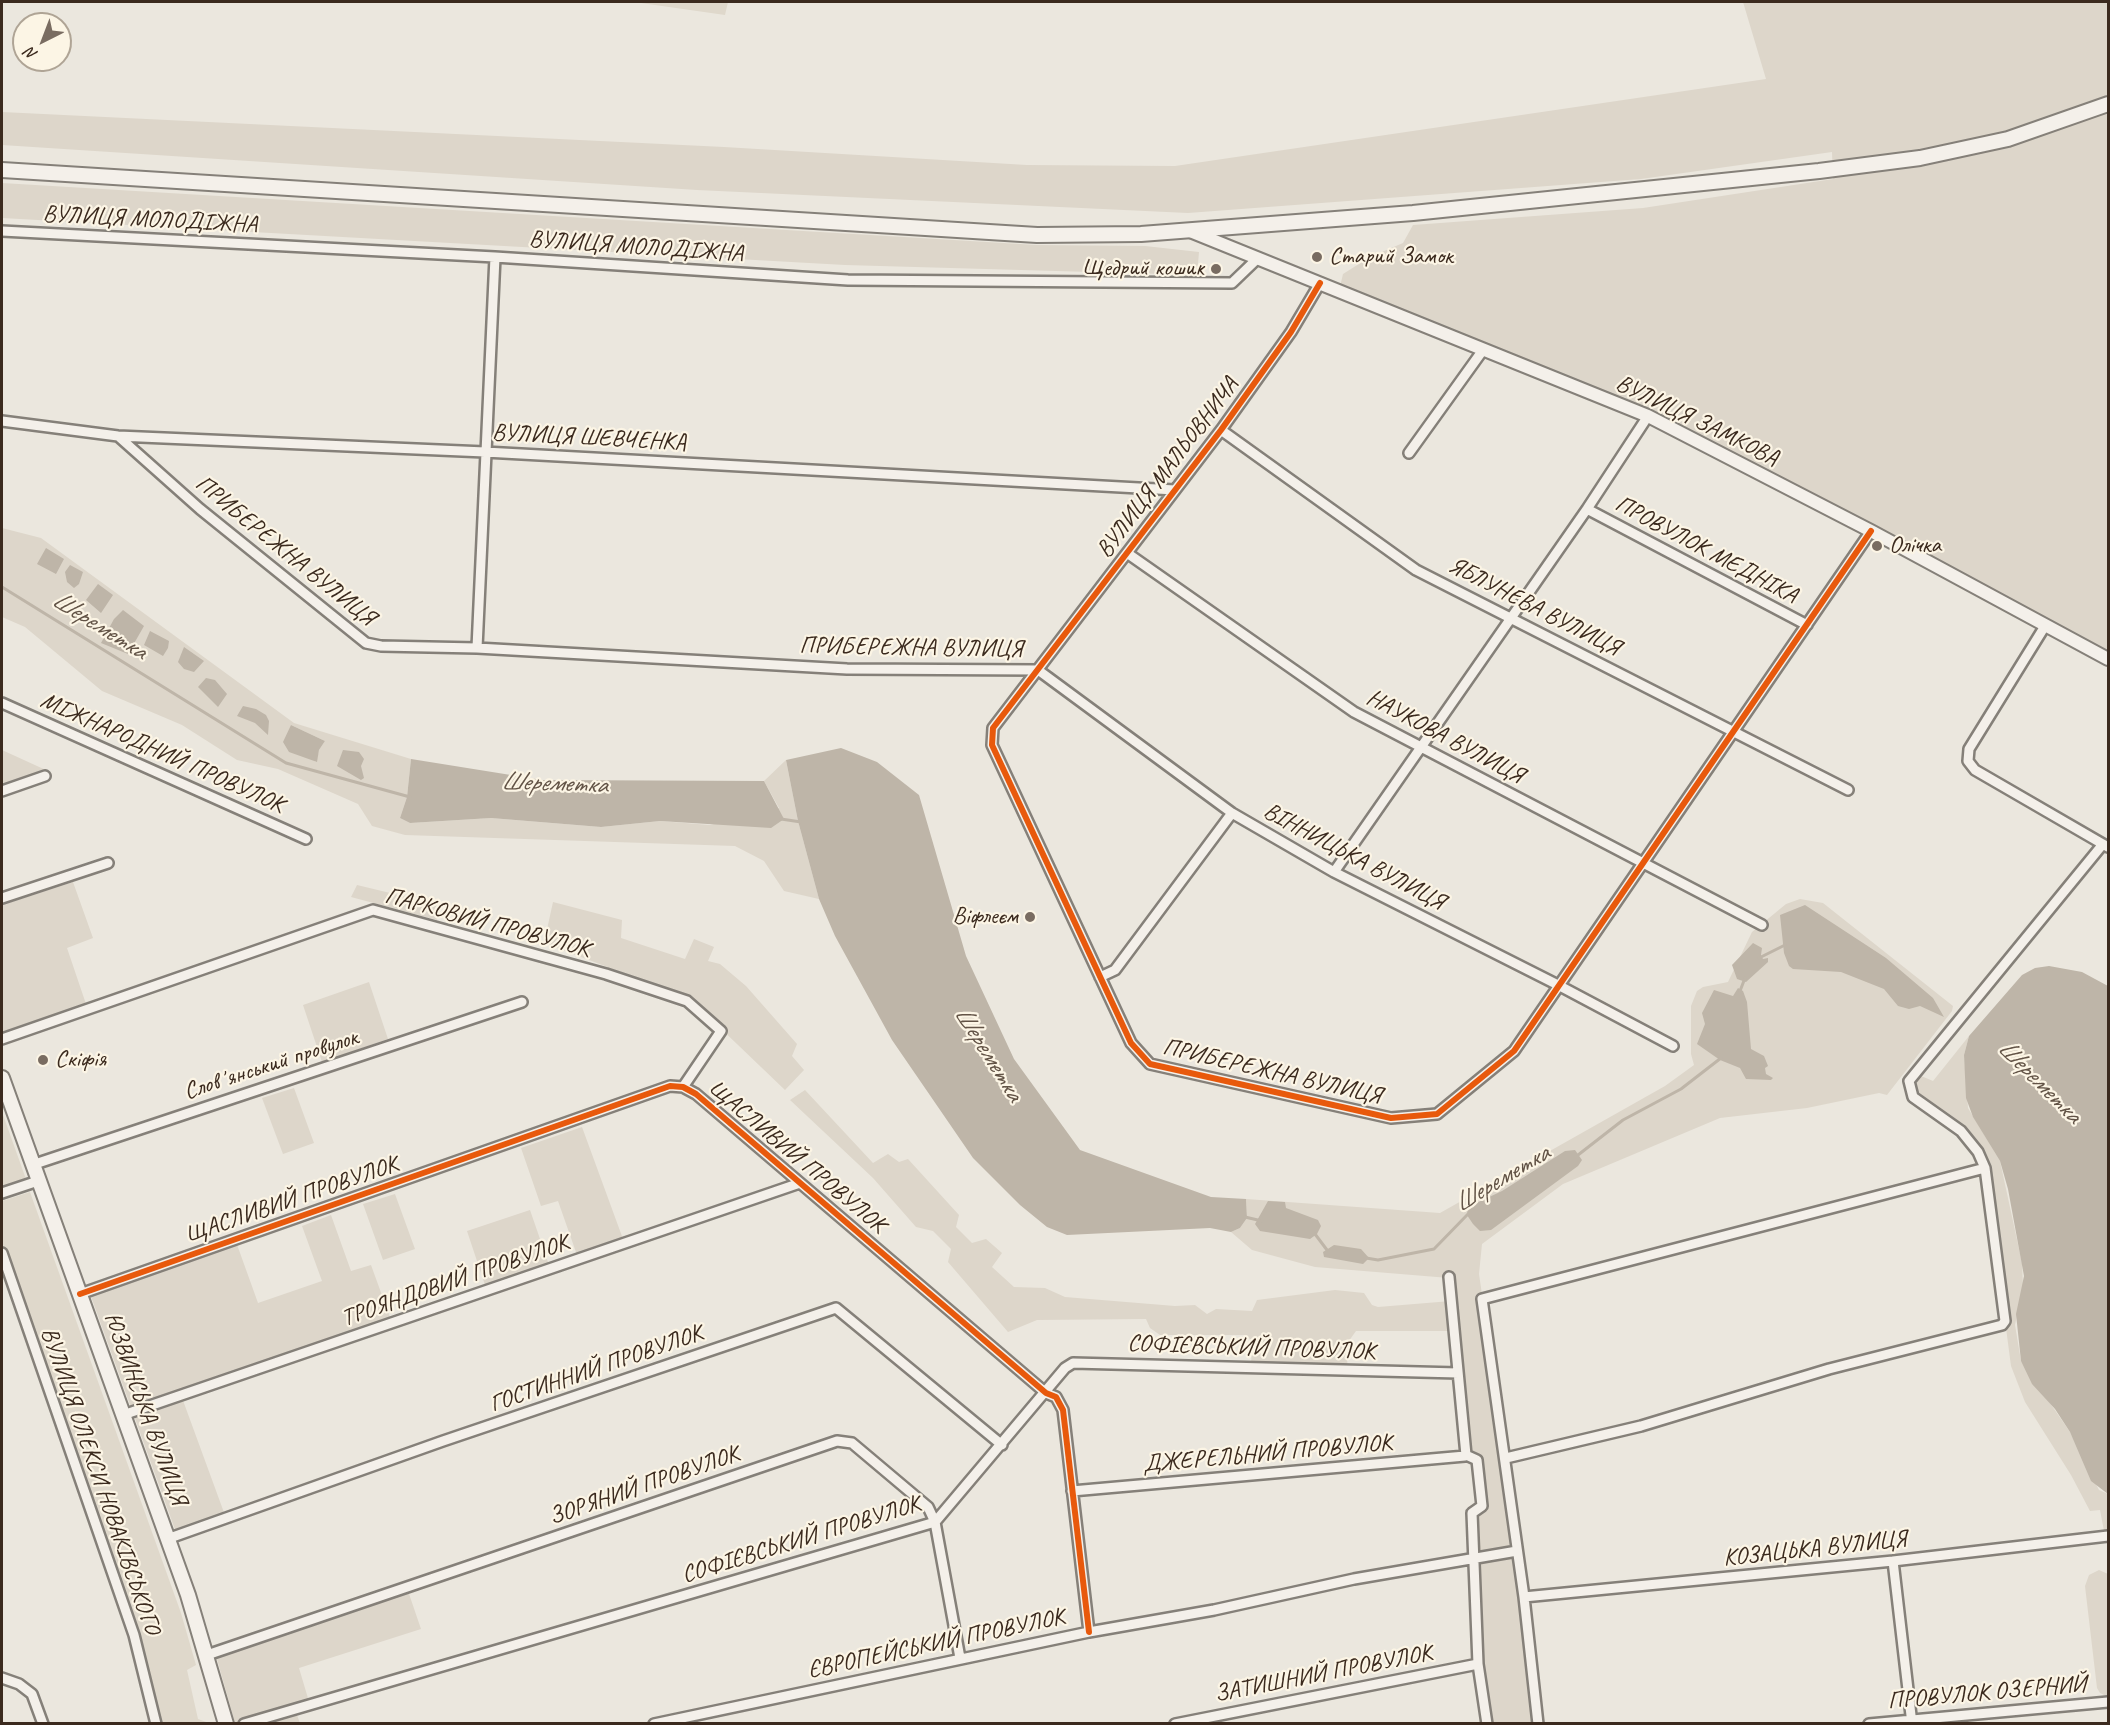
<!DOCTYPE html>
<meta charset="utf-8">
<style>
body{margin:0}
#map{position:relative;width:2110px;height:1725px;overflow:hidden;background:#ebe7de;font-family:Caveat,sans-serif}
canvas{display:block}
.frame{position:absolute;inset:0;border:3px solid #3b2a1e;pointer-events:none}
.north{position:absolute;left:12px;top:12px;width:60px;height:60px;box-sizing:border-box;background:#fcf5e5;border:2px solid #afa495;border-radius:50%;rotate:222deg;font-size:16px;font-weight:700;line-height:24px;text-align:center;color:#3b2a1e}
.north::after{content:'';display:block;margin:auto;width:21px;height:27px;background:#796c61;clip-path:polygon(50% 0,100% 100%,50% 72%,0 100%)}
</style>
<div id="map">
<canvas width="2110" height="1725"></canvas>
<div class="frame"></div>
<div class="north">N</div>
</div>
<script>
const ctx = document.querySelector('canvas').getContext('2d');
ctx.lineJoin = 'round';
function fill(path, color) {
  ctx.fillStyle = color;
  ctx.fill(path, 'evenodd');
}
function shape(rows) {
  const path = new Path2D();
  for (const r of rows) {
    path.moveTo(r[0], r[1]);
    for (let i = 2; i < r.length; i += 2) path.lineTo(r[i], r[i + 1]);
  }
  return path;
}
function trace(path, color, width, dash) {
  ctx.strokeStyle = color;
  ctx.lineWidth = width;
  ctx.lineCap = dash ? 'butt' : 'round';
  ctx.setLineDash(dash || []);
  ctx.stroke(path);
}
function drawText(font, color, halo, rows, align = 'center') {
  ctx.font = font + ' Caveat,sans-serif';
  ctx.lineWidth = 4.5;
  ctx.setLineDash([]);
  ctx.textBaseline = 'middle';
  ctx.strokeStyle = halo;
  ctx.fillStyle = color;
  for (const [text, x, y, turn = 0] of rows) {
    ctx.save();
    ctx.translate(x, y);
    ctx.rotate((+turn || 0) * Math.PI / 180);
    ctx.textAlign = isNaN(turn) ? turn : align;
    if (halo) ctx.strokeText(text, 0, 0);
    ctx.fillText(text, 0, 0);
    ctx.restore();
  }
}
fill(shape([
 [634,2,728,2,725,15],
 [2,1112,27,1182,2,1191],
 [30,1192,181,1613,196,1665,187,1670,198,1719,209,1723,160,1723,140,1632,2,1242,2,1201]
]), '#dfd8cb');
fill(shape([
 [1743,2,2108,2,2108,659,1648,416,1339,291,1343,274,1370,257,1403,243,1413,225,1643,208,1833,179,1832,152,1641,179,1188,213,697,190,2,145,2,112,724,147,1027,165,1175,166,1766,79],
 [2,183,1037,245,1145,246,1199,252,1197,275,845,265,2,218],
 [2,528,41,538,294,723,411,759,407,797,400,818,410,823,491,818,601,827,660,821,710,825,779,808,764,781,786,760,798,821,819,899,784,891,764,861,735,846,405,835,372,826,358,804,278,769,237,760,182,725,102,691,25,627,2,617],
 [291,725,325,741,319,750,316,762],
 [2,750,48,771,45,776,2,791],
 [73,882,93,938,67,948,86,1004,2,1033,2,905],
 [357,885,440,905,437,920,351,897],
 [1800,899,1823,903,1953,1006,1952,1011,1887,1095,1879,1093,1807,1108,1720,1118,1563,1184,1482,1244,1479,1274,1506,1458,1538,1723,1487,1723,1472,1513,1482,1505,1477,1460,1466,1455,1454,1331,1356,1331,1346,1345,1348,1371,1251,1368,1252,1341,1246,1335,1160,1335,1150,1328,1146,1319,1037,1320,1008,1332,948,1262,951,1249,933,1231,916,1227,873,1178,790,1100,805,1090,873,1163,888,1154,899,1162,908,1159,959,1215,956,1227,972,1243,986,1239,1002,1253,992,1267,1014,1287,1045,1288,1065,1297,1175,1306,1195,1305,1207,1314,1216,1309,1252,1311,1257,1300,1335,1290,1364,1293,1372,1305,1378,1307,1451,1301,1449,1278,1315,1267,1252,1250,1231,1232,1240,1228,1247,1218,1246,1199,1440,1213,1665,1086,1694,1065,1691,1054,1691,1006,1697,991,1703,987,1728,982,1752,932,1786,904],
 [553,902,622,920,621,938,685,959,694,939,714,947,708,961,720,964,746,986,797,1044,792,1056,804,1070,785,1090,714,1022,679,994,544,943],
 [369,982,388,1039,322,1062,303,1005],
 [1969,1036,1964,1055,1968,1108,2000,1161,2022,1263,2023,1286,2015,1325,2021,1361,2070,1432,2099,1490,2108,1494,2108,1536,2105,1536,2100,1510,2090,1511,2071,1475,2025,1402,2011,1366,1985,1168,1972,1144,1922,1104,1909,1081,1914,1073,1933,1081],
 [294,1088,314,1143,283,1154,262,1098],
 [582,1127,623,1239,577,1255,558,1201,541,1206,521,1148],
 [395,1194,415,1249,383,1260,363,1204],
 [530,1210,549,1265,486,1288,467,1231],
 [331,1215,351,1271,371,1265,391,1320,181,1395,226,1518,177,1535,89,1291,235,1239,258,1303,322,1281,302,1226],
 [2099,1570,2108,1574,2108,1697,2100,1693,2097,1688,2085,1586,2089,1575],
 [407,1588,421,1629,299,1668,310,1705,295,1710,300,1723,235,1723,215,1652]
]), '#ddd6ca');
fill(shape([
 [46,548,64,559,56,574,37,564],
 [70,565,83,572,79,584,74,588,67,582,65,572],
 [98,584,113,595,101,613,86,600],
 [123,610,144,626,128,654,101,643,114,619],
 [150,631,169,641,168,648,163,656,144,645],
 [184,647,204,661,194,672,184,669,178,662],
 [206,678,215,680,227,694,218,707,198,687],
 [243,706,256,709,266,715,269,721,268,735,255,723,237,716],
 [291,725,325,741,319,750,317,762,289,752,283,742],
 [841,748,877,762,919,795,966,956,1014,1059,1080,1150,1211,1197,1246,1199,1247,1218,1240,1228,1231,1232,1210,1228,1067,1235,1047,1227,1020,1205,973,1158,892,1040,835,936,819,899,798,821,786,760],
 [343,750,359,752,364,759,361,766,364,778,361,780,337,766],
 [411,759,542,780,764,781,784,819,771,828,660,821,601,827,491,818,410,823,400,818,407,797],
 [1805,905,1886,958,1933,998,1944,1017,1920,1006,1909,1009,1898,1006,1884,989,1841,972,1793,969,1789,966,1784,953,1780,915],
 [1753,943,1762,948,1761,955,1763,959,1768,958,1768,962,1746,982,1737,979,1732,965],
 [2049,966,2082,972,2108,986,2108,1494,2091,1481,2070,1432,2055,1409,2032,1384,2021,1361,2016,1314,2024,1276,2008,1189,2000,1161,1973,1117,1966,1098,1964,1055,1969,1036,2022,975,2035,968],
 [1738,988,1743,991,1747,1002,1751,1049,1764,1056,1768,1066,1765,1068,1766,1074,1773,1078,1771,1080,1746,1079,1740,1068,1720,1060,1697,1044,1705,1024,1702,1013,1714,990,1733,996],
 [1575,1150,1582,1160,1578,1166,1491,1230,1480,1231,1473,1224,1467,1215,1468,1207,1502,1191,1565,1151],
 [1268,1201,1285,1202,1286,1208,1318,1220,1321,1226,1317,1234,1310,1239,1260,1231,1255,1224],
 [1334,1245,1361,1249,1369,1258,1363,1264,1324,1257,1323,1252]
]), '#beb5a8');
trace(shape([
 [2,587,286,763,410,797],
 [781,819,801,822],
 [1759,958,1785,945],
 [1740,991,1745,978],
 [1578,1155,1623,1120,1681,1089,1721,1058],
 [1245,1217,1262,1221],
 [1315,1234,1327,1250],
 [1366,1258,1378,1260,1434,1249,1469,1213]
]), '#beb5a8', 3);
const minor = shape([
 [2,231,495,257,848,280,1232,283,1258,258],
 [1320,283,1291,332,1221,430,993,728,992,745,1131,1043,1150,1064,1391,1118,1437,1114,1514,1051,1871,531],
 [2,421,118,436,485,452,1175,490],
 [1221,430,1416,570,1848,790],
 [118,436,200,509,366,643,381,646,477,648,847,669,1038,670],
 [1409,453,1483,350],
 [1587,509,1807,625],
 [1127,553,1354,712,1762,925],
 [2045,626,1969,749,1968,761,1975,770,2108,847],
 [477,648,495,257],
 [1038,670,1232,813,1334,872,1558,985,1673,1046],
 [2,703,306,839],
 [2,791,45,776],
 [1334,872,1587,509,1648,416],
 [2,898,108,863],
 [1100,977,1115,970,1232,813],
 [2,1039,373,910,606,974,687,1001,721,1031,683,1087],
 [32,1165,522,1002],
 [2,1193,38,1181],
 [2,1253,134,1635,156,1724],
 [1449,1277,1466,1455,1477,1460,1482,1506,1472,1513,1478,1664,1487,1724],
 [80,1294,670,1086,683,1087,696,1094,1046,1393,1056,1397,1063,1410,1089,1632],
 [123,1415,800,1183],
 [1506,1458,1641,1426,1829,1369,2002,1325,2005,1321,1985,1168,1978,1152,1961,1131,1913,1097,1909,1081,2103,844],
 [1072,1491,1465,1456],
 [167,1539,443,1441,836,1308,1002,1445],
 [1893,1561,1912,1724],
 [1524,1597,1893,1561,2108,1536],
 [207,1655,837,1441,852,1443,928,1507,935,1522,960,1658],
 [2,1678,19,1684,32,1694,43,1724],
 [244,1724,935,1522,1065,1368,1073,1363,1458,1373],
 [654,1724,1089,1632,1214,1610,1354,1579,1517,1551],
 [1175,1724,1478,1664],
 [1538,1724,1524,1597,1482,1299,1985,1168],
 [1869,1724,2108,1702]
]);
const tertiary = shape([
 [1190,231,1648,416,1871,531,2108,659]
]);
const secondary = shape([
 [2,170,1037,235,1141,234,1413,213,1819,171,1920,158,2008,139,2108,104],
 [2,1078,188,1595,226,1724]
]);
trace(minor, '#858079', 14);
trace(tertiary, '#858079', 16);
trace(secondary, '#858079', 18);
trace(minor, '#f4f0ea', 9);
trace(tertiary, '#f4f0ea', 12);
trace(secondary, '#f4f0ea', 14);
trace(shape([
 [1320,283,1291,332,1221,430,993,728,992,745,1131,1043,1150,1064,1391,1118,1437,1114,1514,1051,1871,531],
 [80,1294,670,1086,683,1087,696,1094,1046,1393,1056,1397,1063,1410,1089,1632]
]), '#e8590c', 6);
for (const [x, y, r, color] of [
 [1317,257,6,"#796c61"],
 [1216,269,6,"#796c61"],
 [1877,546,6,"#796c61"],
 [1030,917,6,"#796c61"],
 [43,1060,6,"#796c61"]
]) {
  const dot = new Path2D();
  dot.arc(x, y, r, 0, 2 * Math.PI);
  ctx.fillStyle = color;
  ctx.fill(dot);
  trace(dot, '#fcf5e5', 2);
}
drawText('24px', '#3b2a1e', '#fcf5e5', [
 ["ВУЛИЦЯ МОЛОДІЖНА",150,220,3],
 ["ВУЛИЦЯ МОЛОДІЖНА",636,247,4],
 ["ВУЛИЦЯ ЗАМКОВА",1697,421,26],
 ["ВУЛИЦЯ ШЕВЧЕНКА",589,438,3],
 ["ВУЛИЦЯ МАЛЬОВНИЧА",1168,468,-53],
 ["ПРОВУЛОК МЕДНІКА",1706,550,28],
 ["ПРИБЕРЕЖНА ВУЛИЦЯ",285,551,39],
 ["ЯБЛУНЕВА ВУЛИЦЯ",1534,607,27],
 ["ПРИБЕРЕЖНА ВУЛИЦЯ",911,648,1],
 ["НАУКОВА ВУЛИЦЯ",1445,737,28],
 ["МІЖНАРОДНИЙ ПРОВУЛОК",162,753,24],
 ["ВІННИЦЬКА ВУЛИЦЯ",1354,857,28],
 ["ПАРКОВИЙ ПРОВУЛОК",487,923,15],
 ["Словʼянський провулок",271,1065,-18],
 ["ПРИБЕРЕЖНА ВУЛИЦЯ",1272,1072,13],
 ["ЩАСЛИВИЙ ПРОВУЛОК",797,1157,40],
 ["ЩАСЛИВИЙ ПРОВУЛОК",292,1200,-19],
 ["ТРОЯНДОВИЙ ПРОВУЛОК",455,1281,-19],
 ["СОФІЄВСЬКИЙ ПРОВУЛОК",1251,1348,2],
 ["ГОСТИННИЙ ПРОВУЛОК",596,1369,-19],
 ["ЮЗВИНСЬКА ВУЛИЦЯ",145,1409,70],
 ["ДЖЕРЕЛЬНИЙ ПРОВУЛОК",1267,1454,-5],
 ["ВУЛИЦЯ ОЛЕКСИ НОВАКІВСЬКОГО",100,1481,71],
 ["ЗОРЯНИЙ ПРОВУЛОК",644,1486,-19],
 ["СОФІЄВСЬКИЙ ПРОВУЛОК",801,1540,-17],
 ["КОЗАЦЬКА ВУЛИЦЯ",1815,1549,-6],
 ["ЄВРОПЕЙСЬКИЙ ПРОВУЛОК",936,1644,-12],
 ["ЗАТИШНИЙ ПРОВУЛОК",1323,1674,-11],
 ["ПРОВУЛОК ОЗЕРНИЙ",1987,1693,-5]
]);
drawText('24px', '#3b2a1e', '#fcf5e5', [
 ["Старий Замок",1329,257],
 ["Щедрий кошик",1204,269,"right"],
 ["Олічка",1889,546],
 ["Віфлеєм",1018,917,"right"],
 ["Скіфія",55,1060]
], 'left');
drawText('italic 26px', '#625346', '#fcf5e5', [
 ["Шереметка",99,626,32],
 ["Шереметка",554,784,2],
 ["Шереметка",988,1054,58],
 ["Шереметка",2039,1082,45],
 ["Шереметка",1502,1179,-31]
]);
</script>
